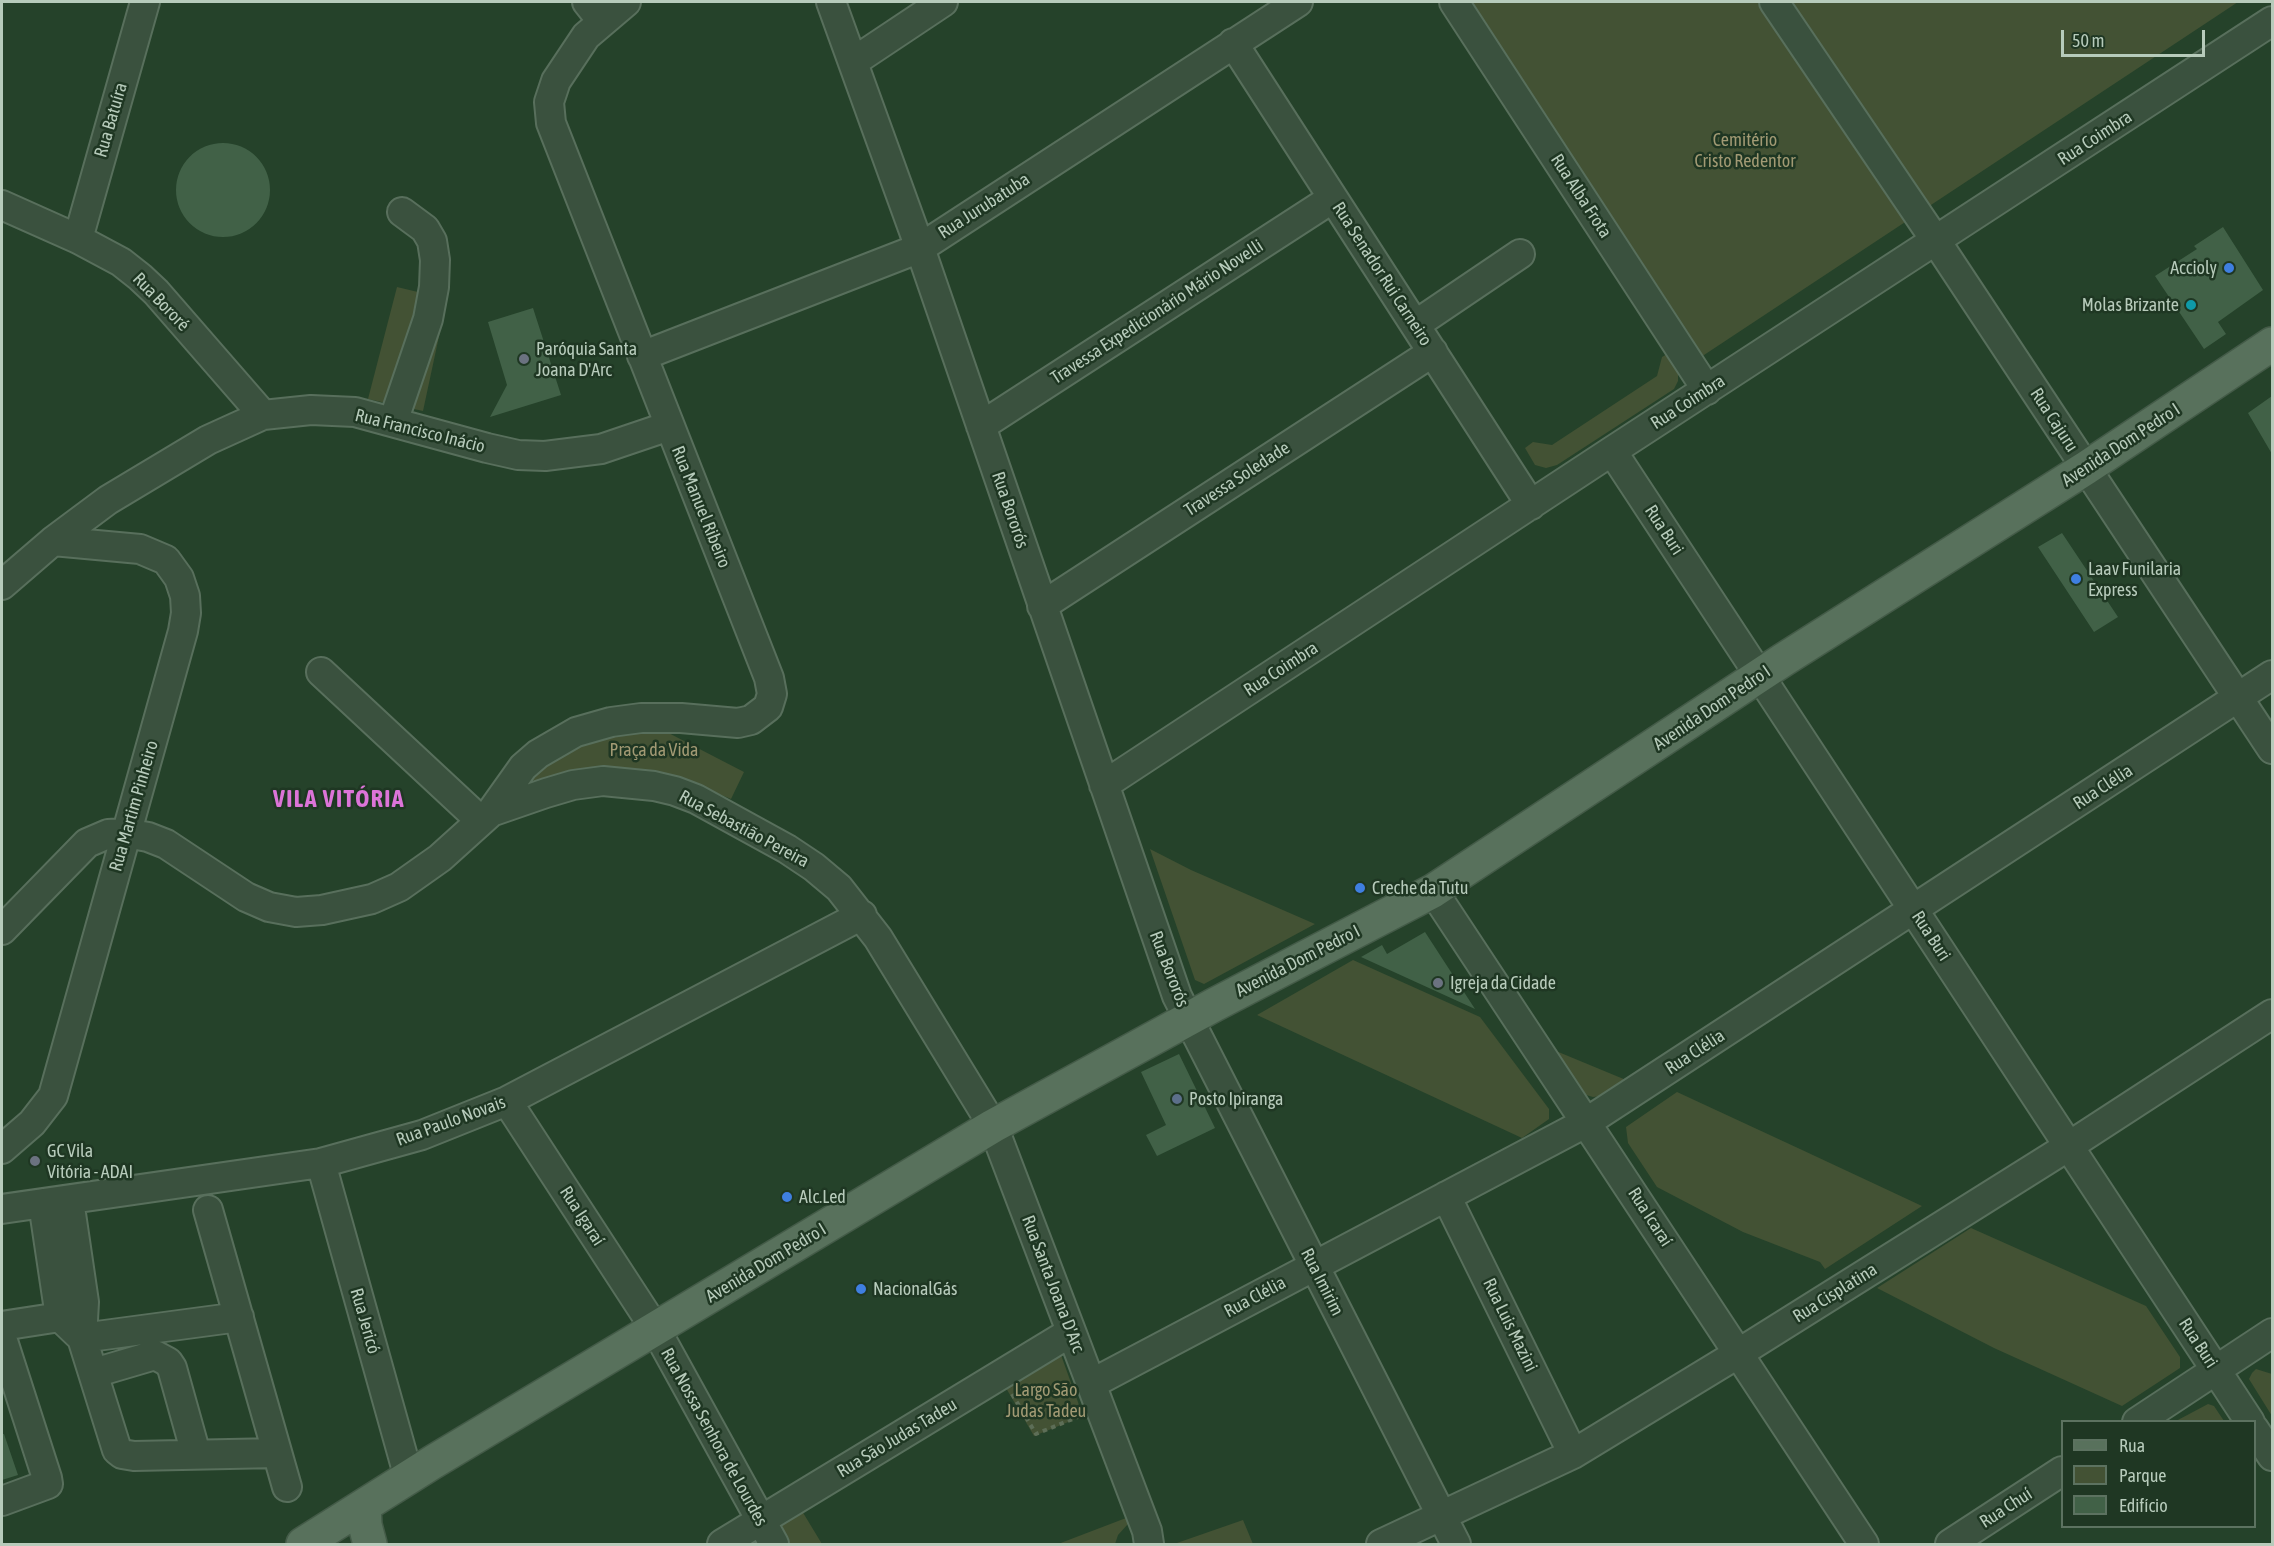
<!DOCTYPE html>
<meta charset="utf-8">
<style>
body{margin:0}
#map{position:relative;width:2274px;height:1546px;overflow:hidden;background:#25422a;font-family:"Asap Condensed",sans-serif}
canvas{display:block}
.frame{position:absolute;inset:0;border:3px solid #b7cbbb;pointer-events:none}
.legend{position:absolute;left:2061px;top:1420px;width:195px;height:108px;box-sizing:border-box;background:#1f3723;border:2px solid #5c7260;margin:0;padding:8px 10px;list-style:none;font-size:18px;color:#b7cbbb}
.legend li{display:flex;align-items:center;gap:12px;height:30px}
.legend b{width:30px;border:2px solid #5c7260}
.scale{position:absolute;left:2061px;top:30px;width:144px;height:27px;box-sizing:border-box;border:3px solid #b7cbbb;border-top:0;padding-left:8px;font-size:18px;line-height:21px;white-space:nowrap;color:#b7cbbb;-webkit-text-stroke:4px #1f3723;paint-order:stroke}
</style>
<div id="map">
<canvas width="2274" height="1546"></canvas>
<div class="frame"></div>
<ul class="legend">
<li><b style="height:8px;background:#58715c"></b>Rua</li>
<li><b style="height:16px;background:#435234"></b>Parque</li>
<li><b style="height:16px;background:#416147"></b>Edifício</li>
</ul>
<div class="scale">50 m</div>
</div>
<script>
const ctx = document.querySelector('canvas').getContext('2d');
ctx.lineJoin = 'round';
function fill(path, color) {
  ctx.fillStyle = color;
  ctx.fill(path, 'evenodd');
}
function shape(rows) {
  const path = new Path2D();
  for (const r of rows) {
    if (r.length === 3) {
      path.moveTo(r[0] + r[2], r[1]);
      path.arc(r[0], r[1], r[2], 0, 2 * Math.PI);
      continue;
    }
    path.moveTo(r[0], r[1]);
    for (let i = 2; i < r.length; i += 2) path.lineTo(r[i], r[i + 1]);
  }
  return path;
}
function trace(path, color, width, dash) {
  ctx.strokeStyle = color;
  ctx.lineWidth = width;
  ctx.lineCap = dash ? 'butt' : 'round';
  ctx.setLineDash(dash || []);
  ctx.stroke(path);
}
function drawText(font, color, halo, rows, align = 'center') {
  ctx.font = font + ' "Asap Condensed",sans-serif';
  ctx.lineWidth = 5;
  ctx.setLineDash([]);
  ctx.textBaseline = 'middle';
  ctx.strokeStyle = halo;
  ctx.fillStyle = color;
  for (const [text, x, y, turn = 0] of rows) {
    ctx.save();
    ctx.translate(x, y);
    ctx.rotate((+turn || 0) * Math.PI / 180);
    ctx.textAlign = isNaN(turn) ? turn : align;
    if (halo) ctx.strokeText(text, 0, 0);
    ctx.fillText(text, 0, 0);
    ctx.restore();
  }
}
fill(shape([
 [1472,2,2238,2,1701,357],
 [397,287,447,299,423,411,368,399],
 [1669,353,1676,363,1678,374,1678,381,1674,389,1557,465,1546,468,1535,465,1525,448,1533,442,1552,445,1657,376,1662,357],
 [657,727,744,772,731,799,690,782,535,783,532,778,532,772,580,741],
 [1150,849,1191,870,1315,924,1204,984,1195,980],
 [1353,960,1480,1017,1549,1109,1549,1119,1522,1138,1257,1015],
 [1556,1051,1626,1080,1601,1096,1593,1097,1586,1095],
 [1677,1092,1800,1149,1922,1206,1825,1269,1820,1262,1743,1232,1657,1187,1628,1143,1626,1127],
 [1971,1228,2146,1306,2180,1357,2180,1368,2122,1406,1994,1348,1877,1288],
 [1061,1355,1083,1416,1034,1436,1006,1388],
 [2256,1369,2272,1374,2272,1416,2249,1379,2252,1373],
 [2208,1404,2214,1406,2224,1421,2176,1421],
 [802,1511,822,1544,746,1544],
 [1126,1518,1128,1524,1118,1535,1115,1544,1058,1544],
 [1243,1520,1253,1544,1174,1544]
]), '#435234');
fill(shape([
 [223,190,47],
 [2223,227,2263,290,2218,322,2226,334,2204,349,2155,276,2197,249,2194,246],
 [533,308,561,395,490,417,507,385,488,322],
 [2272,396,2272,454,2248,413],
 [2062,533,2118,617,2094,632,2038,547],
 [1425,932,1475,1009,1361,957,1382,945,1387,954],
 [1179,1054,1215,1128,1157,1156,1146,1135,1166,1125,1141,1072],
 [2,1434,4,1434,18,1475,2,1480]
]), '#416147');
const minor = shape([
 [587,2,602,21],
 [831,2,920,248,1177,996,1456,1544],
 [1454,2,1707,390],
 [1774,2,1936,241,2272,749],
 [1233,43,1531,505],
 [853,62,943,2],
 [2,205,78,239,121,262,140,277,156,292,263,415],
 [78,239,145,2],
 [1415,325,1520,254],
 [642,356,920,248,1298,2],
 [393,422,428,319,434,287,435,260,432,241,425,229,402,212],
 [981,426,1333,198],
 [1612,451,2250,1422],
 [2,585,53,541,108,500,208,440,263,415,311,410,355,412,487,448,518,455,545,456,601,449,669,426],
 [1042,606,1433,352],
 [321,672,481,821],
 [1104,785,1612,451,2272,21],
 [491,812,523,767,538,754,576,732,611,722,641,718,681,718,738,723,751,720,768,707,772,694,769,678,551,123,549,102,556,81,586,36,626,2],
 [1433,891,1864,1544],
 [2,930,87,843,108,834,126,833,148,837,166,844,246,897,269,907,296,912,322,910,372,899,399,887,440,858,491,812,546,793,573,785,603,781,654,786,675,791,696,799,787,849,814,867,839,888,878,938,993,1126,1147,1531,1149,1544],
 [507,1101,656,1330,774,1544],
 [2,1149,32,1123,53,1096,183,631,186,613,185,596,179,578,166,560,140,549,53,541],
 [321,1163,409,1478],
 [1446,1196,1573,1454],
 [69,1200,84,1302,82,1338,117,1450,122,1454,134,1456,277,1453],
 [43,1203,60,1317,82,1338,239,1317],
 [2,1209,321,1163,422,1135,507,1101,862,915],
 [208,1210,287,1487],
 [2,1326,60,1317],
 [2,1338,47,1478,48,1484,2,1501],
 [94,1373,155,1355,168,1362,172,1368,196,1454],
 [1091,1384,1587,1122,2272,675],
 [2137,1422,2272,1333],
 [2254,1429,2272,1456],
 [722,1544,1071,1332],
 [1381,1544,1573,1454,1739,1353,2069,1146,2272,1014],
 [1950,1544,2062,1471]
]);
const major = shape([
 [364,1506,365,1525,370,1544],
 [303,1544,433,1462,993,1126,1214,1005,1433,891,1783,660,2086,468,2272,344]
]);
trace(minor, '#586f5c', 32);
trace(major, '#445b48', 36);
trace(shape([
 [1012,1394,1036,1434,1080,1416]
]), '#5d6e57', 4, [4.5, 4.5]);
trace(minor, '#3a513e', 28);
trace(major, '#58715c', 33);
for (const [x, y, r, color] of [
 [2229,268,6,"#3f7fe0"],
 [2191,305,6,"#0f9aa8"],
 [524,359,6,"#6b7280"],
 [2076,579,6,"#3f7fe0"],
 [1360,888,6,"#3f7fe0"],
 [1438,983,6,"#6b7280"],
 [1177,1099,6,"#5c6f8a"],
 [35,1161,6,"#6b7280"],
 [787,1197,6,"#3f7fe0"],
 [861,1289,6,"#3f7fe0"]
]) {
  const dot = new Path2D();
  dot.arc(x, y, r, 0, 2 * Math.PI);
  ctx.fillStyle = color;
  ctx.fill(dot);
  trace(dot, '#1f3723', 2);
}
drawText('18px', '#b7cbbb', '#1f3723', [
 ["Rua Batuíra",111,120,-74],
 ["Rua Coimbra",2095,138,-33],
 ["Rua Alba Frota",1581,196,57],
 ["Rua Jurubatuba",984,206,-33],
 ["Rua Senador Rui Carneiro",1382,274,57],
 ["Rua Bororé",161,302,46],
 ["Travessa Expedicionário Mário Novelli",1157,312,-33],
 ["Rua Coimbra",1688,402,-33],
 ["Rua Cajuru",2054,420,57],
 ["Rua Francisco Inácio",420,431,14],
 ["Avenida Dom Pedro I",2121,445,-33],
 ["Travessa Soledade",1237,479,-33],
 ["Rua Manuel Ribeiro",701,507,68],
 ["Rua Bororós",1010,510,71],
 ["Rua Buri",1664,530,57],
 ["Rua Coimbra",1281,669,-33],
 ["Avenida Dom Pedro I",1712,708,-34],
 ["Rua Clélia",2103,787,-33],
 ["Rua Martim Pinheiro",134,806,-74],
 ["Rua Sebastião Pereira",744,829,28],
 ["Rua Buri",1931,936,57],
 ["Avenida Dom Pedro I",1298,961,-27],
 ["Rua Bororós",1169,969,69],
 ["Rua Clélia",1695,1052,-33],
 ["Rua Paulo Novais",451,1121,-20],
 ["Rua Igaraí",582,1216,57],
 ["Rua Icaraí",1650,1217,57],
 ["Avenida Dom Pedro I",766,1263,-31],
 ["Rua Imirim",1322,1282,63],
 ["Rua Santa Joana D'Arc",1053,1284,69],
 ["Rua Cisplatina",1835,1293,-32],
 ["Rua Clélia",1255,1297,-28],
 ["Rua Jericó",365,1321,74],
 ["Rua Luis Mazini",1510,1325,64],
 ["Rua Buri",2198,1343,57],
 ["Rua Nossa Senhora de Lourdes",714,1437,61],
 ["Rua São Judas Tadeu",897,1438,-31],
 ["Rua Chuí",2006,1508,-33]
]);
drawText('18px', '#a29a74', '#1f3723', [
 ["Cemitério",1745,140],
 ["Cristo Redentor",1745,161],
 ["Praça da Vida",654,750],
 ["Largo São",1046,1390],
 ["Judas Tadeu",1046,1411]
]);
drawText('18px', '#b7cbbb', '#1f3723', [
 ["Accioly",2217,268,"right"],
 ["Molas Brizante",2179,305,"right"],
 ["Paróquia Santa",536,349],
 ["Joana D'Arc",536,370],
 ["Laav Funilaria",2088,569],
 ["Express",2088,590],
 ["Creche da Tutu",1372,888],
 ["Igreja da Cidade",1450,983],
 ["Posto Ipiranga",1189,1099],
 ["GC Vila",47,1151],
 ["Vitória - ADAI",47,1172],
 ["Alc.Led",799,1197],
 ["NacionalGás",873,1289]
], 'left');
ctx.letterSpacing = '1.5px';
drawText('bold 24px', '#dc74d8', '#1f3723', [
 ["VILA VITÓRIA",339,799]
]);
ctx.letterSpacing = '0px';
</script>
